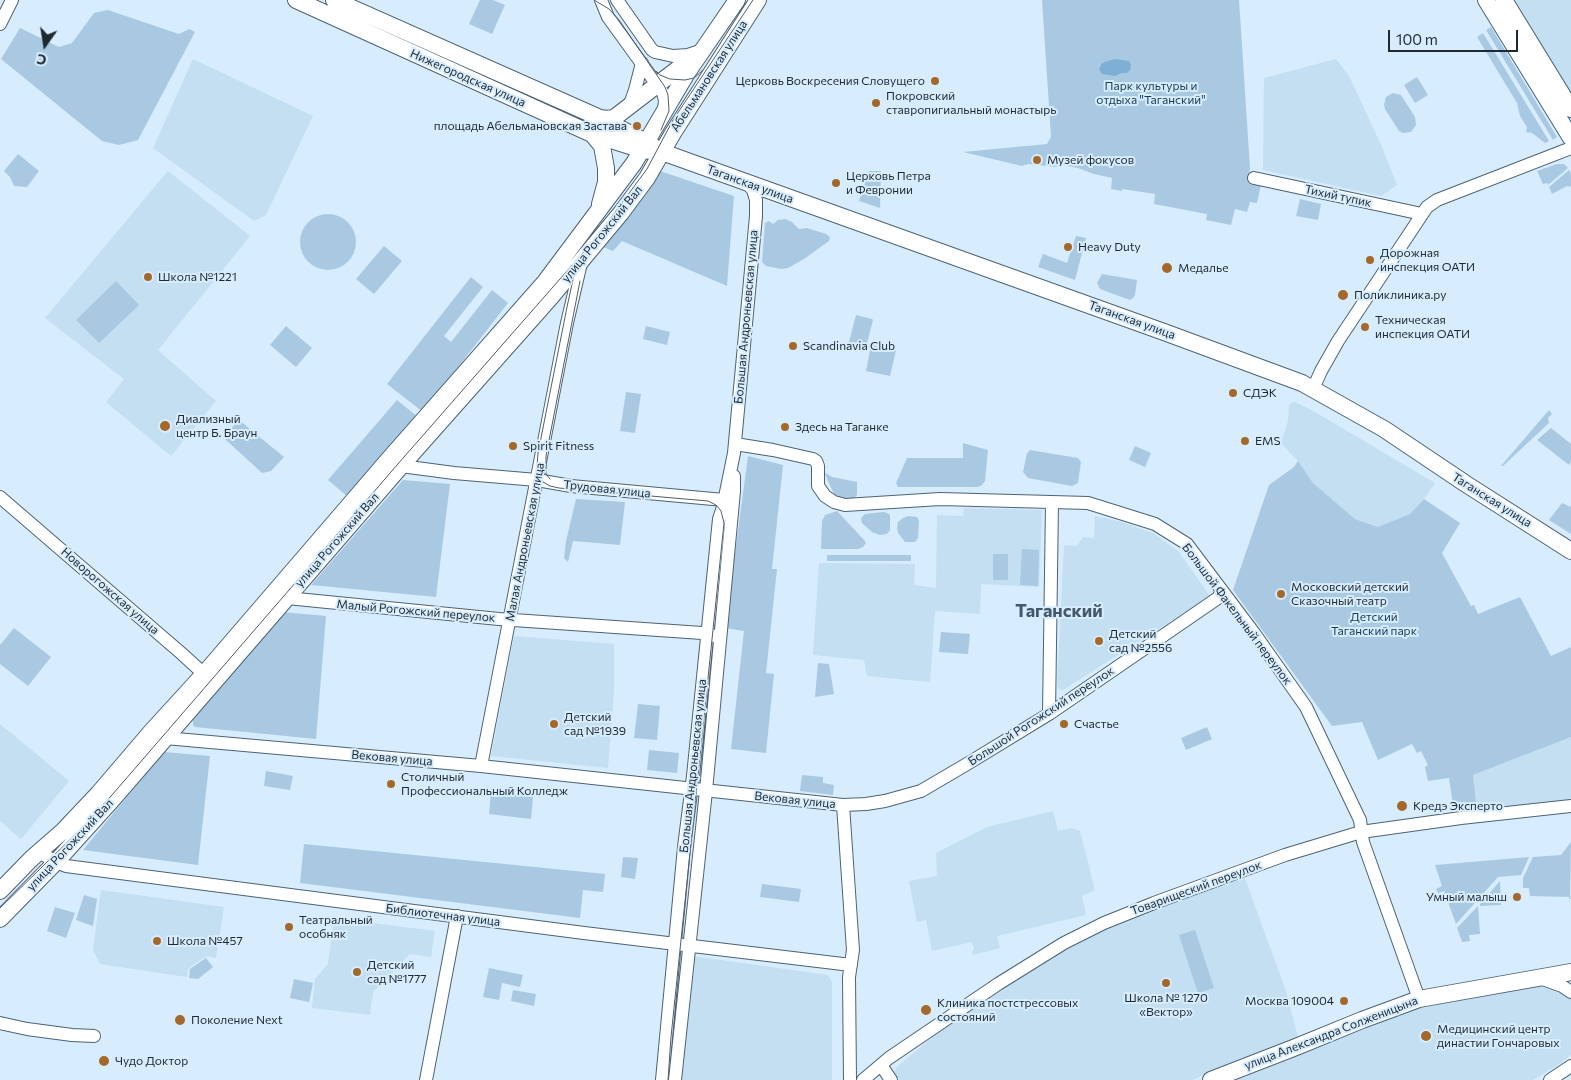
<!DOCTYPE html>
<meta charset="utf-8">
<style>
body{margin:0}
#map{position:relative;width:1571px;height:1080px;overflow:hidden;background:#d7ecfd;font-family:Commissioner,sans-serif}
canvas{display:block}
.north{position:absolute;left:20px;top:20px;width:50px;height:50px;-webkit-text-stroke:4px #d7ecfd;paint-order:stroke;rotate:193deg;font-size:14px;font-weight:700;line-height:20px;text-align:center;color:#1f2931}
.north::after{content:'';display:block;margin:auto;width:18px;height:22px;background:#1f2931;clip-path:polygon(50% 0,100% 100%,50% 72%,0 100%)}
.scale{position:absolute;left:1388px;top:30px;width:130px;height:22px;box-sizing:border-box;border:2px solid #1f2931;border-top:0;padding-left:6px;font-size:15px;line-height:18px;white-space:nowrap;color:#1f2931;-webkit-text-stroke:4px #d7ecfd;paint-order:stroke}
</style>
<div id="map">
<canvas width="1571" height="1080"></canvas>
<div class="north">С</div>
<div class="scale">100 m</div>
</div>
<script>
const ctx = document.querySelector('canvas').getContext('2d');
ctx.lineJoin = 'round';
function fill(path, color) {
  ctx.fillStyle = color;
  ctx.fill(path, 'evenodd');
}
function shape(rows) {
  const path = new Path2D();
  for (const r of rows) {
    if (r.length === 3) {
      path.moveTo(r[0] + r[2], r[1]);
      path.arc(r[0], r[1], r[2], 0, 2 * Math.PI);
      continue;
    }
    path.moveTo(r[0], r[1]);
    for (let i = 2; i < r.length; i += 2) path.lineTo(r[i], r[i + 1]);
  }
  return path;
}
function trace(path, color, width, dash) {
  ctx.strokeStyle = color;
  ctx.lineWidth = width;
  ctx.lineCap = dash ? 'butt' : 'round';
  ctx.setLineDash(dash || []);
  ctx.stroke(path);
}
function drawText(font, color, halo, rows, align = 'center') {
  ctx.font = font + ' Commissioner,sans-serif';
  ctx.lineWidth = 4;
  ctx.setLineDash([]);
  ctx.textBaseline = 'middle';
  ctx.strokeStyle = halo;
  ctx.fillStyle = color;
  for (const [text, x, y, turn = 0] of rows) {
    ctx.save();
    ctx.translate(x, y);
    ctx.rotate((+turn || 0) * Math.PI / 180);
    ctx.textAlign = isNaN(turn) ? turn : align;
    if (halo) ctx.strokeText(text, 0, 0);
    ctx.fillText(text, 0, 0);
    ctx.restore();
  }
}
fill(shape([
 [1512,0,1571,0,1571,93,1519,11],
 [193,59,313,116,266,215,254,221,153,148],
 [1336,59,1349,76,1382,147,1397,185,1381,196,1263,170,1264,78],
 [168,171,250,236,158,350,216,401,171,456,106,402,124,379,45,318],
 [1295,402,1315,412,1435,483,1424,499,1410,514,1379,527,1355,519,1313,483,1298,461,1281,443,1288,421,1289,406,1291,403],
 [964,508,1042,510,1039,587,981,584,980,614,935,611,930,682,867,676,864,660,813,655,819,563,915,564,914,585,936,588,937,515,963,516],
 [1095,516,1121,522,1153,533,1179,552,1210,596,1063,690,1059,689,1057,686,1064,545,1077,546,1083,537,1094,538],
 [514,636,614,644,614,692,608,768,491,756],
 [0,724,69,781,21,839,0,821],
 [1571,737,1571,801,1477,811,1473,775],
 [1053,811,1058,831,1071,828,1080,831,1095,890,1082,896,1086,915,997,936,1000,948,973,955,972,951,974,950,972,942,932,951,926,920,917,922,909,881,937,876,936,853,987,827],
 [1244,876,1286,991,1298,1037,1192,1080,900,1080,895,1074,895,1071,896,1068,938,1032,1009,983,1067,946,1108,927],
 [101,890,224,907,216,958,206,956,188,969,187,977,100,964,93,950],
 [334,918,435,931,431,957,410,954,373,992,370,1015,312,1008,315,979,328,964],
 [692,956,828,975,832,982,832,1080,680,1080],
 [1545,985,1571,997,1571,1054,1561,1063,1533,1080,1226,1080,1403,1012,1431,1004]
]), '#c4def2');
fill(shape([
 [480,0,493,0,505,5,492,34,469,24],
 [1042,0,1239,0,1250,168,1248,182,1261,185,1257,203,1250,202,1247,212,1235,209,1231,225,1206,220,1207,214,1154,204,1155,194,1122,189,1122,191,1111,189,1112,178,1094,174,1078,168,1058,164,1057,167,1028,164,1022,166,963,152,1047,144,1051,137],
 [108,10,179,34,189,29,195,32,138,140,119,145,102,141,1,59,20,28,59,47,72,43,94,13],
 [1491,27,1557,137,1553,140,1486,30],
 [1483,33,1549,141,1545,143,1532,133,1526,132,1527,127,1520,116,1517,103,1477,37],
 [1417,77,1428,95,1415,103,1404,85],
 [1393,93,1401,95,1415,117,1416,125,1411,132,1403,133,1399,131,1385,109,1384,105,1386,97],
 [18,154,39,171,27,187,14,186,10,177,4,171],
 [1557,164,1564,164,1568,168,1548,185,1547,183,1543,184,1537,171],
 [657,170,734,196,727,286,622,241,613,251,601,246],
 [1569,170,1571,173,1571,186,1569,187,1567,186,1552,194,1549,187],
 [869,171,881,171,880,208,859,201],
 [1300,199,1321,204,1318,220,1296,216],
 [328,242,28],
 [785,219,792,222,799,229,807,228,826,234,830,237,829,241,804,259,788,268,781,269,766,266,762,262,765,223,769,221,773,224,778,220],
 [1076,236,1086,238,1075,280,1038,267,1043,254,1067,263],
 [384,246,402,261,374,294,356,279],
 [1102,274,1137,280,1135,295,1133,298,1130,300,1100,289,1097,283],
 [471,277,483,287,444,336,451,342,492,290,508,303,423,412,387,384],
 [116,281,139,305,99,343,76,320],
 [856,315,872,319,873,320,866,347,850,343,849,342],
 [286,326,312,348,296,367,270,345],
 [646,326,670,332,667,345,643,339],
 [871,345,896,350,890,376,866,371],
 [626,392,641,394,635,433,620,431],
 [397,400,418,417,348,497,328,480],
 [1549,410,1552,414,1548,418,1549,423,1503,466,1501,466],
 [239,420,284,457,271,471,262,473,226,440,225,435],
 [1551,428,1571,444,1571,462,1569,465,1537,440],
 [963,443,988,450,985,481,982,485,978,487,898,487,896,483,907,458,963,458],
 [1135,446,1151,453,1145,467,1129,460],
 [1030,450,1078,458,1081,462,1078,483,1072,486,1028,478,1023,472,1027,453],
 [748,456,783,465,772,569,777,569,766,673,774,674,766,753,731,749,744,631,725,628],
 [1298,461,1313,483,1355,519,1378,527,1410,514,1424,499,1460,523,1442,553,1471,606,1474,605,1478,614,1520,597,1551,656,1571,647,1571,737,1473,775,1476,802,1453,805,1449,778,1428,781,1425,767,1428,765,1421,751,1417,753,1412,744,1378,760,1362,722,1332,726,1233,590,1269,485,1294,467],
 [824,472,832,477,857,482,857,495,854,498,849,500,842,499,834,494],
 [403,480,450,484,436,597,311,585],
 [576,499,625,502,620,545,573,541,568,562,564,558,566,541],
 [1562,503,1571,507,1571,534,1549,520],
 [837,511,865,541,866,543,863,547,858,549,821,549,822,521,825,515],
 [884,512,887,513,890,515,890,530,887,534,880,535,872,532,862,523,861,518,865,514],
 [908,516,917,517,919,521,918,538,915,542,905,542,898,533,897,528,898,522,903,518],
 [1022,549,1039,550,1038,586,1020,585],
 [993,554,1008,554,1008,580,993,580],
 [827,555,911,555,911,561,827,561],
 [282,612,326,616,316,739,195,727,193,725,193,719,196,713],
 [14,628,51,657,28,686,0,664,0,645],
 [941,632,970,634,968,654,939,652],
 [818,663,829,664,834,694,815,697],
 [638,704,660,706,657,740,634,738],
 [1207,727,1212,739,1186,750,1181,738],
 [649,750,679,753,677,773,647,770],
 [164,752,210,756,198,865,83,850],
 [266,771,293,776,290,790,264,786],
 [802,775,823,777,823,783,834,785,833,795,800,791],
 [491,792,533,797,531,819,489,814],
 [1571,842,1570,897,1571,899,1569,899,1569,897,1530,896,1529,888,1523,888,1523,878,1533,857,1561,855],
 [304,844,605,874,603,892,583,890,580,918,300,883],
 [623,857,638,858,635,879,621,877],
 [1529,857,1521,875,1498,877,1456,924,1444,891,1438,893,1436,889,1442,886,1435,865],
 [1500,881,1501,905,1480,906,1480,904],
 [762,884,801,889,799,902,760,897],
 [84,895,97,899,93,926,76,920],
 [1478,906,1480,934,1469,935,1470,941,1462,942,1457,928],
 [55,907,75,913,66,938,47,931],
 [1195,930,1214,988,1198,993,1179,935],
 [206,958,213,967,198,979,189,978,190,969],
 [489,968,523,975,520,987,502,983,499,1000,483,997],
 [294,979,313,983,309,1002,290,998],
 [513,990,536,994,534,1006,511,1001]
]), '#a9c9e3');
fill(shape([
 [1115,59,1129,61,1131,65,1130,70,1127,73,1122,73,1115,76,1102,74,1099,69,1102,63]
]), '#7eafd4');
const minor = shape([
 [601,0,608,17,663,93,665,100,664,111],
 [617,0,652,50,655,52,673,56,688,55,697,52],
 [0,24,12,0],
 [629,107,635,90,642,63],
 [1254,178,1422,214],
 [1313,389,1321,371,1338,341,1427,207,1437,200,1571,148],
 [735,444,773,450,813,459,816,461,818,466,818,486,825,496,834,502,845,505,940,499,1088,503,1155,524,1187,544,1254,633,1306,707,1360,820,1363,842,1419,999],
 [396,464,401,466,454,473,537,480,571,486,724,500],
 [0,497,181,653,204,674,206,681],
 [280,594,287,598,297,599,499,619,702,633,715,636],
 [1049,714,1052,503],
 [160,736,165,738,481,766,843,805,866,804,885,801,921,791,967,764,1049,714,1218,598,1222,591],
 [481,766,567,323,581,263],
 [843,805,853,950,849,977,850,1080],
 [39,852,56,862,66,866,584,933,851,965],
 [1540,978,1562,986,1571,992],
 [0,1023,27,1029,72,1035,94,1036],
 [881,1065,891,1080],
 [426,1080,457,916],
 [662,1080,684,847,693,776,719,519,723,507,734,453,756,216,756,200,753,190,747,183],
 [675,1080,706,791,734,491,734,476],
 [863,1080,889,1058,998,984,1064,943,1104,923,1154,903,1285,855,1361,832,1461,818,1571,806],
 [1550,1080,1571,1066]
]);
const major = shape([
 [296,0,592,134,642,150,662,152,1164,332,1302,383,1384,429,1466,484,1571,551],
 [334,0,600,118,652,145],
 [1486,0,1571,138],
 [1504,0,1571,109],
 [600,118,606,119,614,118,692,58],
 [592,134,602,146,606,168,606,182,600,204],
 [0,891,31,859,63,831,98,794,151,732,204,674,389,459,545,282,634,163,687,73,737,0],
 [0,919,56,862,112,800,401,466,551,297,621,213,647,178,673,133,758,0],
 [1211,1080,1296,1047,1362,1020,1419,999,1571,972]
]);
trace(minor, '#4c6375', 14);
trace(major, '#4c6375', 18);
trace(minor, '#fff', 12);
trace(major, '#fff', 16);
trace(shape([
 [594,0,609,9,619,20,665,87,668,95,669,111,661,130],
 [656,71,660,75,670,79,685,80,694,78,703,70],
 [577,261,567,307,538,453,537,466,540,478,543,482,550,486,559,488,708,501,716,505,721,511,724,523,671,1037,668,1080],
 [550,479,546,474,546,456,580,281],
 [0,908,84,826,112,795,397,465,595,239,647,169,673,120,753,0]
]), '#515e69', 1);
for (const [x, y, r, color] of [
 [935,81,5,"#a4692a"],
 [876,103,5,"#a4692a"],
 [637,126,5,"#a4692a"],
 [1037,160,5,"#a4692a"],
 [836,183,5,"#a4692a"],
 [1068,247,5,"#a4692a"],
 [1370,260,5,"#a4692a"],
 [1167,268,6,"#a4692a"],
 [148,277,5,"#a4692a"],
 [1343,295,6,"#a4692a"],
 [1365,327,5,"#a4692a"],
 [793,346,5,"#a4692a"],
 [1233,393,5,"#a4692a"],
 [165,426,6,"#a4692a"],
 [785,427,5,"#a4692a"],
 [1245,441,5,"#a4692a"],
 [513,446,5,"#a4692a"],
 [1281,594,5,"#a4692a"],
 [1099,641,5,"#a4692a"],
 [554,724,5,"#a4692a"],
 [1064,724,5,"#a4692a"],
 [391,784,5,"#a4692a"],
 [1402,806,6,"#a4692a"],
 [1517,897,5,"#a4692a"],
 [289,927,5,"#a4692a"],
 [157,941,5,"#a4692a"],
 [357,972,5,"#a4692a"],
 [1166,983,5,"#a4692a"],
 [1344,1001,5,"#a4692a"],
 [926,1010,6,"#a4692a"],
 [180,1020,6,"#a4692a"],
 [1426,1036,6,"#a4692a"],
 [104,1061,6,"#a4692a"]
]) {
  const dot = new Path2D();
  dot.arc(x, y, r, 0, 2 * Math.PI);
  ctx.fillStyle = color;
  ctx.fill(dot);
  trace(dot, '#d7ecfd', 2);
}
drawText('12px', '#1f2931', '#d7ecfd', [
 ["Абельмановская улица",709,76,-57],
 ["Нижегородская улица",468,78,24],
 ["Таганская улица",750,184,20],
 ["Тихий тупик",1338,196,12],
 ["улица Рогожский Вал",602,234,-51],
 ["Большая Андроньевская улица",746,317,-85],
 ["Таганская улица",1132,320,20],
 ["Трудовая улица",607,489,6],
 ["Таганская улица",1492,500,32],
 ["улица Рогожский Вал",337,540,-49],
 ["Малая Андроньевская улица",525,542,-79],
 ["Новорогожская улица",110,591,41],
 ["Малый Рогожский переулок",416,611,5],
 ["Большой Факельный переулок",1237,614,53],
 ["Большой Рогожский переулок",1041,716,-33],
 ["Вековая улица",392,758,5],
 ["Большая Андроньевская улица",693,766,-84],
 ["Вековая улица",795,800,6],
 ["улица Рогожский Вал",70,845,-47],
 ["Товарищеский переулок",1196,888,-20],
 ["Библиотечная улица",443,915,7],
 ["улица Александра Солженицына",1331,1033,-21]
]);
drawText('12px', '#1f2931', '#d7ecfd', [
 ["Церковь Воскресения Словущего",925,81,"right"],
 ["Покровский",886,96],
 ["ставропигиальный монастырь",886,110],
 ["площадь Абельмановская Застава",627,126,"right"],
 ["Музей фокусов",1047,160],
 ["Церковь Петра",846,176],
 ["и Февронии",846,190],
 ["Heavy Duty",1078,247],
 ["Дорожная",1380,253],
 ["инспекция ОАТИ",1380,267],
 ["Медалье",1178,268],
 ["Школа №1221",158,277],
 ["Поликлиника.ру",1354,295],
 ["Техническая",1375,320],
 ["инспекция ОАТИ",1375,334],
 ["Scandinavia Club",803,346],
 ["СДЭК",1243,393],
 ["Диализный",176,419],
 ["центр Б. Браун",176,433],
 ["Здесь на Таганке",795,427],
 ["EMS",1255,441],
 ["Spirit Fitness",523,446],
 ["Московский детский",1291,587],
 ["Сказочный театр",1291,601],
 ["Детский",1109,634],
 ["сад №2556",1109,648],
 ["Детский",564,717],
 ["сад №1939",564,731],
 ["Счастье",1074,724],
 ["Столичный",401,777],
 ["Профессиональный Колледж",401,791],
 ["Кредэ Эксперто",1413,806],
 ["Умный малыш",1507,897,"right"],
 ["Театральный",299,920],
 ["особняк",299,934],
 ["Школа №457",167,941],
 ["Детский",367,965],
 ["сад №1777",367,979],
 ["Школа № 1270",1166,998,"center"],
 ["«Вектор»",1166,1012,"center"],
 ["Москва 109004",1334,1001,"right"],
 ["Клиника постстрессовых",937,1003],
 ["состояний",937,1017],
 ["Поколение Next",191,1020],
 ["Медицинский центр",1437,1029],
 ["династии Гончаровых",1437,1043],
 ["Чудо Доктор",115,1061]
], 'left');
drawText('12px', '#143a54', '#d7ecfd', [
 ["Парк культуры и",1151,86],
 ["отдыха \"Таганский\"",1151,100],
 ["Детский",1374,617],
 ["Таганский парк",1374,631]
]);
drawText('bold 18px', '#43596b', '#d7ecfd', [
 ["Таганский",1059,611]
]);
</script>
